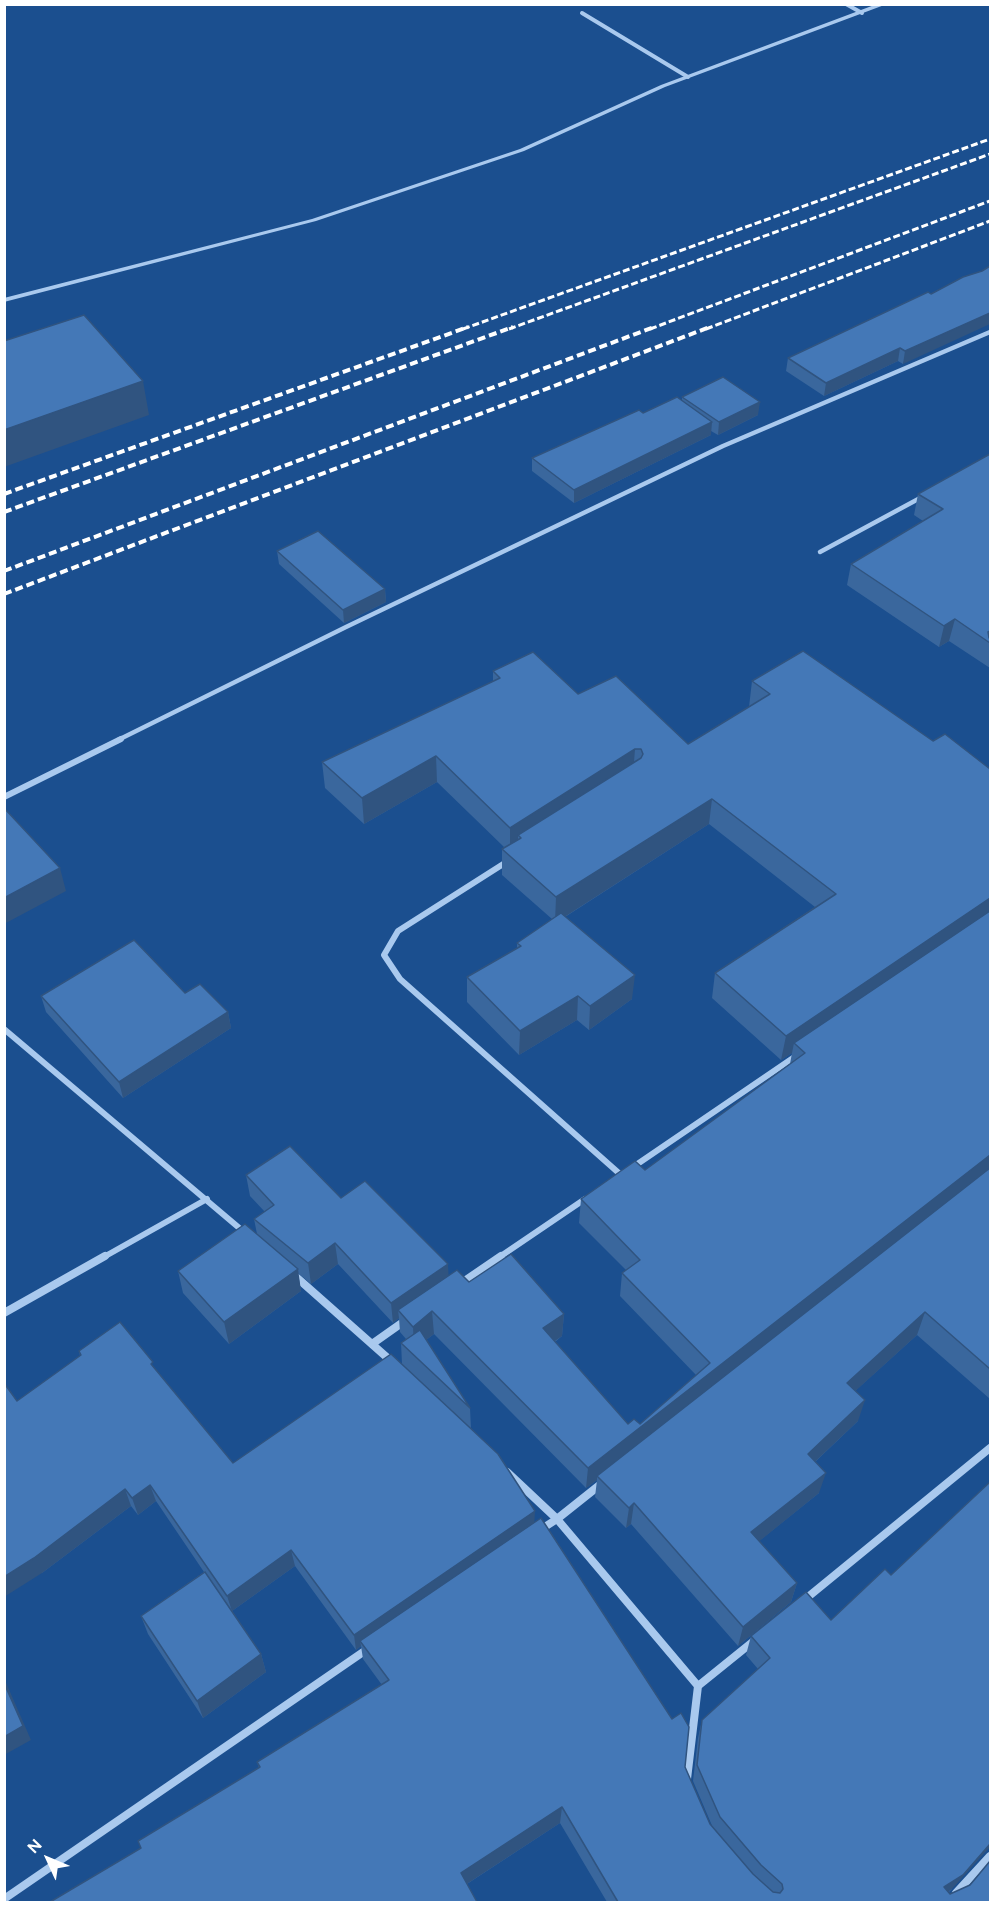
<!DOCTYPE html>
<style>
body{margin:0}
#map{position:relative;width:995px;height:1907px;overflow:hidden;background:#1b4f8f;font-family:Figtree,sans-serif}
canvas{display:block}
.frame{position:absolute;inset:0;border:6px solid #fff;pointer-events:none}
.north{position:absolute;left:18px;top:1829px;width:60px;height:60px;-webkit-text-stroke:4px #1b4f8f;paint-order:stroke;rotate:314deg;font-size:16px;font-weight:700;line-height:24px;text-align:center;color:#fff}
.north::after{content:'';display:block;margin:auto;width:21px;height:27px;background:#fff;clip-path:polygon(50% 0,100% 100%,50% 72%,0 100%)}
</style>
<div id="map">
<canvas width="995" height="1907"></canvas>
<div class="frame"></div>
<div class="north">N</div>
</div>
<script>
const ctx = document.querySelector('canvas').getContext('2d');
ctx.lineJoin = 'round';
function shape(rows) {
  const path = new Path2D();
  for (const r of rows) {
    path.moveTo(r[0], r[1]);
    for (let i = 2; i < r.length; i += 2) path.lineTo(r[i], r[i + 1]);
  }
  return path;
}
function trace(path, color, width, dash) {
  ctx.strokeStyle = color;
  ctx.lineWidth = width;
  ctx.lineCap = dash ? 'butt' : 'round';
  ctx.setLineDash(dash || []);
  ctx.stroke(path);
}
function fill(path, color) {
  ctx.fillStyle = color;
  ctx.fill(path, 'evenodd');
}
trace(shape([
 [846,4,862,13],
 [582,13,688,77]
]), '#a9c9ee', 4);
trace(shape([
 [820,552,922,497],
 [118,740,346,627,723,446,990,332]
]), '#a9c9ee', 4.5);
trace(shape([
 [4,797,121,739],
 [508,861,398,931,384,955,400,979,621,1175],
 [4,1029,244,1232],
 [633,1167,796,1056],
 [102,1258,207,1199],
 [498,1258,585,1199]
]), '#a9c9ee', 6);
trace(shape([
 [295,1276,391,1361],
 [460,1284,501,1256],
 [4,1313,105,1256],
 [372,1344,406,1320],
 [507,1472,557,1519,601,1484],
 [540,1530,557,1519,698,1686],
 [803,1601,990,1448],
 [687,1779,698,1686,755,1640],
 [956,1893,990,1856],
 [4,1899,369,1648]
]), '#a9c9ee', 8);
fill(shape([
 [877,4,887,4,665,87,524,151,316,221,4,302,4,298,312,219,520,149,661,85,877,4]
]), '#a9c9ee');
trace(shape([
 [463,329,990,139],
 [509,329,990,154],
 [650,329,990,201],
 [706,329,990,221]
]), '#fff', 3, [7, 3]);
trace(shape([
 [4,494,468,327],
 [4,512,513,327],
 [4,571,654,327],
 [4,594,710,327]
]), '#fff', 4, [8, 4]);
fill(shape([
 [928,292,903,364,898,361,824,396,786,371,788,358],
 [682,397,758,415,718,435,711,431,711,435,574,503,532,471,532,458,643,413,682,401],
 [990,454,990,668,949,641,939,647,847,585,851,564,923,521,914,515,918,494],
 [277,551,385,589,386,602,344,623,279,564],
 [493,671,578,694,688,744,749,707,752,681,933,741,990,769,990,1399,917,1335,855,1391,858,1421,815,1462,819,1493,759,1541,797,1583,791,1602,738,1646,631,1524,626,1528,595,1497,597,1480,586,1488,434,1334,426,1340,470,1408,471,1429,534,1522,685,1767,710,1824,713,1828,693,1781,698,1738,702,1720,758,1669,746,1655,751,1636,806,1592,952,1889,949,1892,950,1894,990,1902,607,1902,560,1823,467,1884,141,1848,259,1768,257,1762,382,1685,363,1659,361,1646,356,1650,295,1566,232,1611,261,1654,266,1672,203,1718,148,1634,141,1616,204,1572,156,1501,138,1515,131,1506,42,1573,80,1356,79,1351,156,1371,233,1463,402,1364,401,1343,406,1339,400,1332,399,1318,393,1323,338,1264,311,1284,298,1273,301,1291,229,1344,183,1293,178,1271,257,1234,254,1219,265,1212,250,1196,246,1175,341,1198,448,1264,448,1276,564,1314,562,1336,555,1342,628,1424,640,1424,696,1375,620,1296,622,1273,626,1270,579,1223,581,1199,645,1170,790,1064,792,1053,781,1060,712,998,715,973,815,907,709,824,565,917,632,999,589,1030,577,1020,519,1055,467,1002,467,977,517,948,517,943,552,919,502,875,502,849,504,847,437,782,364,824,325,788,322,762,493,682],
 [185,993,228,1012,231,1028,123,1098,46,1012,41,996]
]), '#3a679d');
fill(shape([
 [990,313,990,324,903,364,905,351],
 [900,348,898,361,824,396,826,383],
 [143,381,149,415,4,467,4,430],
 [760,402,758,415,718,435,719,422],
 [712,422,711,435,574,503,574,490],
 [385,589,386,602,344,623,343,610],
 [955,619,949,641,939,647,944,626],
 [635,749,633,775,518,835,518,848,510,853,510,828],
 [436,756,437,782,364,824,362,798],
 [712,799,709,824,555,923,556,897],
 [60,868,66,891,4,924,4,898],
 [990,898,990,909,987,921,794,1043,792,1053,781,1060,786,1036],
 [635,975,632,999,589,1030,590,1006],
 [578,996,577,1020,519,1055,520,1031],
 [228,1012,231,1028,123,1098,119,1082],
 [990,1155,990,1165,987,1175,597,1476,597,1480,586,1488,588,1468],
 [335,1243,338,1264,311,1284,308,1263],
 [448,1264,449,1284,398,1310,399,1318,393,1323,391,1303],
 [298,1269,301,1291,229,1344,224,1322],
 [432,1311,434,1334,414,1349,413,1327],
 [925,1312,917,1335,840,1405,847,1383],
 [564,1314,562,1336,542,1350,543,1328],
 [865,1400,858,1421,802,1474,808,1454],
 [826,1473,819,1493,746,1552,751,1532],
 [150,1485,156,1501,138,1515,132,1498],
 [125,1489,131,1506,42,1573,4,1597,4,1577],
 [634,1503,631,1524,626,1528,629,1508],
 [535,1511,534,1528,360,1641,361,1646,356,1650,354,1635],
 [291,1550,295,1566,232,1611,227,1596],
 [797,1583,791,1602,738,1646,743,1627],
 [261,1654,266,1672,203,1718,197,1701],
 [4,1678,31,1740,4,1755],
 [562,1807,560,1823,462,1887,461,1873],
 [990,1844,990,1847,952,1889,934,1901,944,1887]
]), '#305480');
const building = shape([
 [990,266,990,313,905,351,900,348,826,383,788,358,928,292,931,294,963,277,982,271,990,266],
 [84,315,143,381,4,430,4,341,84,315],
 [723,377,760,402,719,422,682,397,723,377],
 [677,397,712,422,574,490,532,458,639,410,643,413,677,397],
 [990,454,990,631,988,632,989,638,990,638,990,643,955,619,944,626,851,564,943,509,918,494,990,454],
 [318,531,385,589,343,610,277,551,318,531],
 [803,651,933,741,945,734,990,769,990,898,786,1036,715,973,836,894,712,799,556,897,502,849,521,838,518,835,641,758,643,754,641,749,635,749,510,828,436,756,362,798,322,762,500,678,493,671,533,652,578,694,616,676,688,744,770,694,752,681,803,651],
 [4,808,60,868,4,898,4,808],
 [990,911,990,1155,588,1468,432,1311,413,1327,398,1310,457,1270,469,1282,511,1254,564,1314,543,1328,628,1424,634,1419,640,1424,710,1363,622,1273,640,1260,581,1199,635,1161,645,1170,805,1053,794,1043,990,911],
 [561,913,635,975,590,1006,578,996,520,1031,467,977,521,946,517,943,561,913],
 [134,940,185,993,200,984,228,1012,119,1082,41,996,134,940],
 [290,1146,341,1198,365,1181,448,1264,391,1303,335,1243,308,1263,254,1219,274,1205,246,1175,290,1146],
 [990,1168,990,1369,925,1312,847,1383,865,1400,808,1454,826,1473,751,1532,797,1583,743,1627,634,1503,629,1508,597,1476,990,1168],
 [245,1224,298,1269,224,1322,178,1271,245,1224],
 [120,1322,153,1362,151,1364,233,1463,391,1354,498,1454,535,1511,354,1635,291,1550,227,1596,150,1485,132,1498,125,1489,34,1558,4,1577,4,1383,17,1401,81,1355,79,1351,120,1322],
 [420,1330,470,1408,401,1343,420,1330],
 [990,1482,990,1844,963,1875,944,1887,950,1894,970,1885,990,1861,990,1902,618,1902,562,1807,461,1873,477,1902,50,1902,141,1848,138,1841,260,1767,257,1762,389,1680,360,1641,541,1518,672,1719,681,1713,689,1727,685,1767,710,1824,753,1874,773,1892,780,1893,783,1889,782,1884,761,1865,720,1817,697,1765,702,1720,770,1658,751,1636,806,1592,831,1620,885,1569,891,1575,990,1482],
 [205,1572,261,1654,197,1701,141,1616,205,1572],
 [4,1683,23,1726,4,1737,4,1683]
]);
fill(building, '#4478b7');
trace(building, '#305480', 1.5);
</script>
